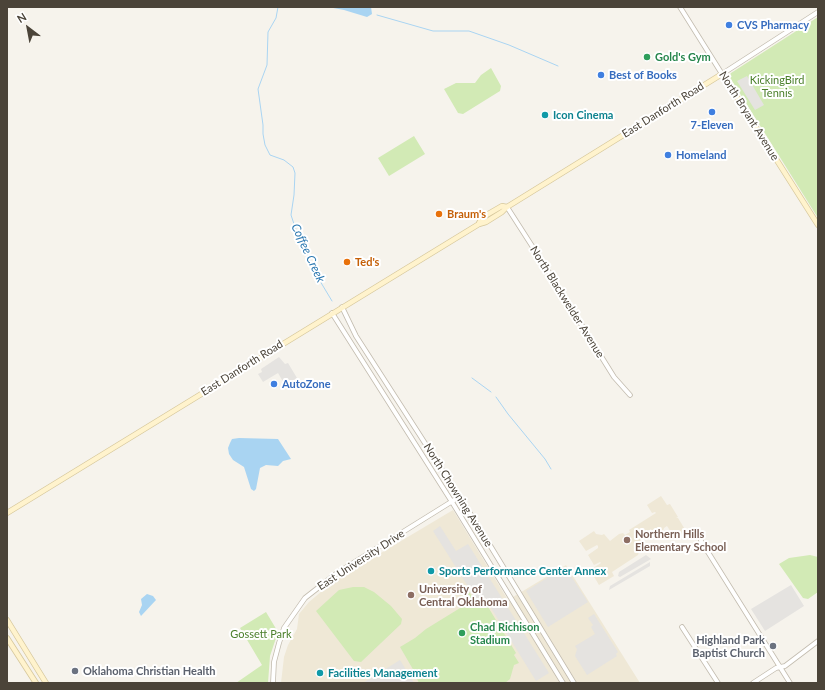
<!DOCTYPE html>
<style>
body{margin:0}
#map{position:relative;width:825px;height:690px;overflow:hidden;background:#f6f3ec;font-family:Lato,sans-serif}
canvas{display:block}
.frame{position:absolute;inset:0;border:8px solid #4b4439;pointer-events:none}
.north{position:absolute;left:8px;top:8px;width:40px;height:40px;-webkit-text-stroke:3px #fff;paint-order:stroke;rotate:328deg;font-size:11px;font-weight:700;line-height:16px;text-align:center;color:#4b4439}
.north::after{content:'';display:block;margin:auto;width:14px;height:18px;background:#4b4439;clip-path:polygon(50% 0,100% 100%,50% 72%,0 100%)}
</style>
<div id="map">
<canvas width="825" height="690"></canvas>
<div class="frame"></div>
<div class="north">N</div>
</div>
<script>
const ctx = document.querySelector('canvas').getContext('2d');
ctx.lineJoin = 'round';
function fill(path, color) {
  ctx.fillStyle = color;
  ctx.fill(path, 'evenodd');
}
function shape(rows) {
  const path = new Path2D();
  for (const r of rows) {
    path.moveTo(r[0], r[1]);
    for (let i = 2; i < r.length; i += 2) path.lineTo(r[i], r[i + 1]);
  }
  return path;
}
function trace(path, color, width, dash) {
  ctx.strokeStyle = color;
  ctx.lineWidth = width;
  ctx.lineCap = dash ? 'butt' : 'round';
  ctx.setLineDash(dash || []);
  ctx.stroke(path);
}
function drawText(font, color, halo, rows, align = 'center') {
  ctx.font = font + ' Lato,sans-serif';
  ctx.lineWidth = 4;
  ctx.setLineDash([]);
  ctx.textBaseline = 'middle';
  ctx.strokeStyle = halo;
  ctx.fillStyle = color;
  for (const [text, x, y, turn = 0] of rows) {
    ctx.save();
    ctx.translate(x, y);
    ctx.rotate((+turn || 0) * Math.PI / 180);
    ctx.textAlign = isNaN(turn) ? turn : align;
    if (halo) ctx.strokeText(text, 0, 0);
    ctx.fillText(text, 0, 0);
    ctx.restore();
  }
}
fill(shape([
 [661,496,667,505,670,504,678,517,676,518,678,518,686,531,675,538,667,526,664,528,663,531,656,535,654,535,651,529,640,536,647,547,639,552,638,555,612,572,614,576,599,585,590,570,601,563,600,562,594,565,588,555,598,548,598,546,597,545,586,551,579,541,594,531,596,534,602,535,604,534,610,541,619,534,623,533,625,535,630,532,629,530,656,513,655,512,652,513,647,505],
 [453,510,508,600,566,565,640,683,281,683,284,657,288,645,297,629,299,614,309,602,334,581]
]), '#efe8d6');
fill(shape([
 [818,17,818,218,729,76,731,73],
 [491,68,501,86,500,91,463,114,458,113,444,89,456,83,475,83,481,75],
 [414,136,425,154,389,176,378,158],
 [810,555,818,557,818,592,808,599,803,598,779,564,789,558],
 [353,587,364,587,374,592,391,606,402,619,401,624,361,662,354,661,316,611,339,590],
 [469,592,475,601,482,597,516,653,514,655,519,663,514,665,510,679,505,683,419,683,417,679,418,678,400,647,415,638,426,629,465,605,460,597],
 [266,612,278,632,270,656,268,683,236,683,262,665,240,628]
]), '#d2eab5');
fill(shape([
 [747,76,764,105,755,110,737,81],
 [279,357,285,364,288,363,297,378,285,385,278,373,263,382,258,374,262,372,261,369],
 [440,526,456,551,468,544,549,673,536,681,483,595,476,599,433,531],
 [646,555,651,559,620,577,618,576,619,572],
 [650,562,650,566,609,590,610,586],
 [565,567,588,602,548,627,526,591],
 [791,585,804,606,765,631,751,609],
 [594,614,618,652,616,654,617,656,587,675,575,656,577,649,575,646,595,634,591,627,593,625,588,618],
 [400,660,414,683,363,683]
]), '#e5e3e0');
fill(shape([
 [328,7,371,7,372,14,367,17,344,10],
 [239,438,278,439,291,459,283,461,278,466,266,465,260,468,256,489,254,491,251,489,244,467,233,460,229,454,228,448,230,443,232,439],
 [147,594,153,596,156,600,141,616,139,612,142,605,141,599]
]), '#a9d4f2');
trace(shape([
 [278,7,276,18,268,32,267,65,258,89,263,125,263,134,265,145,270,155,284,160,293,167,295,173,294,195,291,215,295,227,317,276,332,301],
 [377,15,433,31,469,31,509,45,558,66],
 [472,378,491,392],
 [496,397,508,414,545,459,551,469]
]), '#a9d4f2', 1);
const tertiary = shape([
 [680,7,722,74,818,12],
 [507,207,552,277,561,296,571,308,614,377,630,395],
 [342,307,356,336,477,524,574,683],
 [332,313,452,502,563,683],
 [701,541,790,683],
 [682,627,718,683],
 [273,683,274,662,279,643,284,628,305,598,337,573,459,497],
 [753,683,776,668,785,666,818,641]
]);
const secondary = shape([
 [479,223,483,217,502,206,507,207],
 [7,513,479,224,486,222,502,212,507,207,722,74,818,225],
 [7,620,46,683],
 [7,638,36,683]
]);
trace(tertiary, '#c2bbae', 5.5);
trace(secondary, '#d6c79b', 6);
trace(tertiary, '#fff', 4);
trace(secondary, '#fff3cd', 4.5);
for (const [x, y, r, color] of [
 [729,25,4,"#3f7fe0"],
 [647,57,4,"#2e9e5b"],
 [601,75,4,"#3f7fe0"],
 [712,112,4,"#3f7fe0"],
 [545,115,4,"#0f9aa8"],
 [668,155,4,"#3f7fe0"],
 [439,214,4,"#e8710a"],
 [347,262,4,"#e8710a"],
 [274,384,4,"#3f7fe0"],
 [627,540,4,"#8d6e63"],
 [431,571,4,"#0f9aa8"],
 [411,595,4,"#8d6e63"],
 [462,633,4,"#2e9e5b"],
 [773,646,4,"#6b7280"],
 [75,671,4,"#6b7280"],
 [320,673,4,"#0f9aa8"]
]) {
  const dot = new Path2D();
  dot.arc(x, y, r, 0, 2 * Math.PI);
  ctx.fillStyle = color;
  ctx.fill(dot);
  trace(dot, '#fff', 1.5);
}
drawText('bold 11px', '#366cbe', '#fff', [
 ["CVS Pharmacy",737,25],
 ["Best of Books",609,75],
 ["7-Eleven",712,125,"center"],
 ["Homeland",676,155],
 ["AutoZone",282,384]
], 'left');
drawText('bold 11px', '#27864d', '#fff', [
 ["Gold's Gym",655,57],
 ["Chad Richison",470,627],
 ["Stadium",470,640]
], 'left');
drawText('11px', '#4a7f2a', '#fff', [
 ["KickingBird",777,80],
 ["Tennis",777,93],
 ["Gossett Park",261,634]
]);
drawText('11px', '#4b4439', '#fff', [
 ["East Danforth Road",663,110,-32],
 ["North Bryant Avenue",749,116,58],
 ["North Blackwelder Avenue",567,302,58],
 ["East Danforth Road",242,368,-32],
 ["North Chowning Avenue",458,495,58],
 ["East University Drive",361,560,-33]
]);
drawText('bold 11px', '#0d838f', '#fff', [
 ["Icon Cinema",553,115],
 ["Sports Performance Center Annex",439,571],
 ["Facilities Management",328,673]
], 'left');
drawText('bold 11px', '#c56008', '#fff', [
 ["Braum's",447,214],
 ["Ted's",355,262]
], 'left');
drawText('bold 11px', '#785e54', '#fff', [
 ["Northern Hills",635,534],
 ["Elementary School",635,547],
 ["University of",419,589],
 ["Central Oklahoma",419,602]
], 'left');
drawText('bold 11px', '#5b616d', '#fff', [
 ["Highland Park",765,640],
 ["Baptist Church",765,653],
 ["Oklahoma Christian Health",83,671,"left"]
], 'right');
drawText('italic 12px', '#2e7ab2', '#fff', [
 ["Coffee Creek",308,253,65]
]);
</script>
